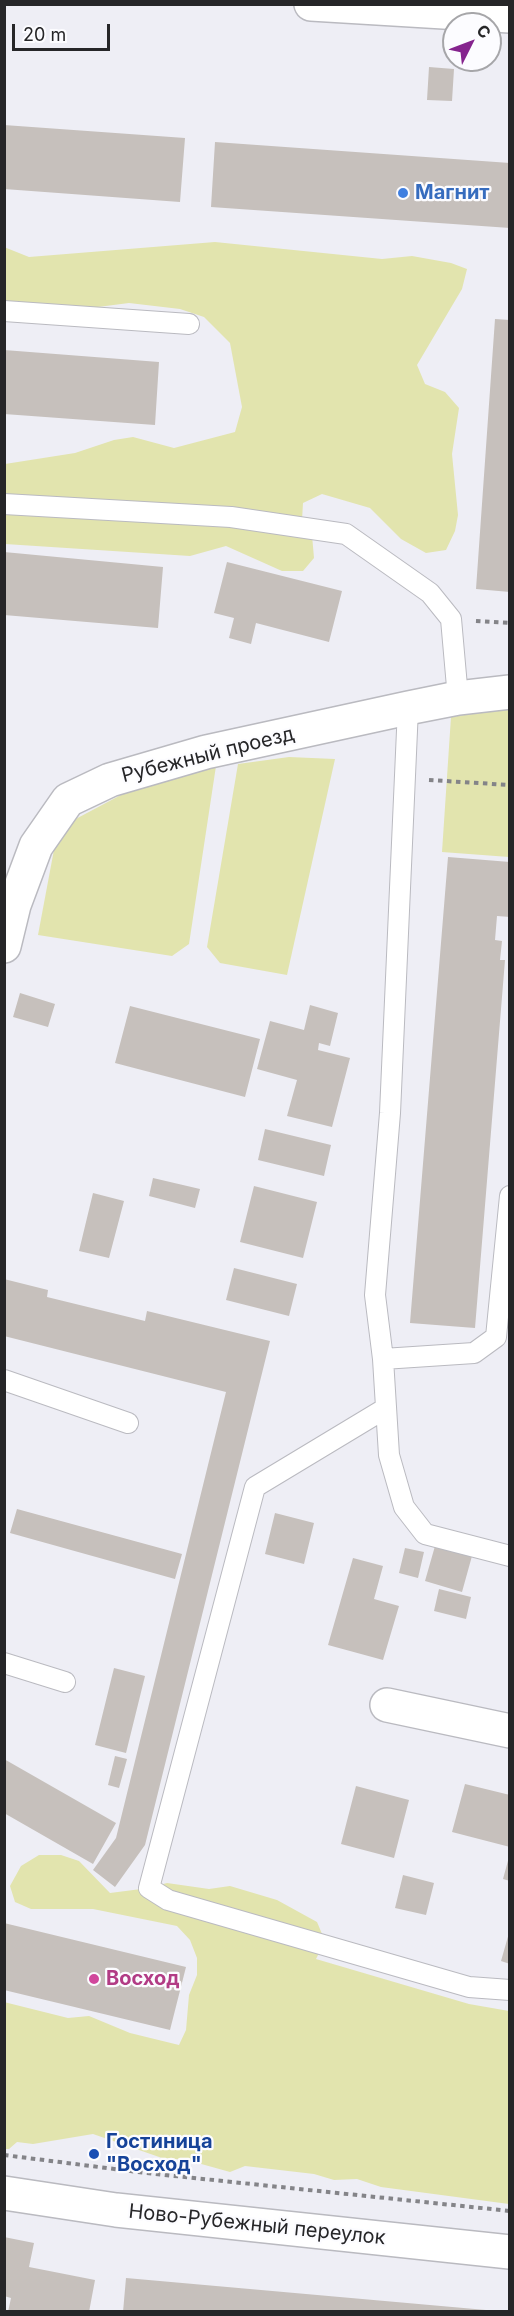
<!DOCTYPE html>
<meta charset="utf-8">
<style>
body{margin:0}
#map{position:relative;width:514px;height:2316px;overflow:hidden;background:#eeeef5;font-family:Inter,sans-serif}
canvas{display:block}
.frame{position:absolute;inset:0;border:6px solid #262628;pointer-events:none}
.north{position:absolute;left:442px;top:12px;width:60px;height:60px;box-sizing:border-box;background:#fcfcff;border:2px solid #a6a6a9;border-radius:50%;rotate:48deg;font-size:16px;font-weight:700;line-height:24px;text-align:center;color:#262628}
.north::after{content:'';display:block;margin:auto;width:21px;height:27px;background:#85248e;clip-path:polygon(50% 0,100% 100%,50% 72%,0 100%)}
.scale{position:absolute;left:12px;top:24px;width:98px;height:27px;box-sizing:border-box;border:3px solid #262628;border-top:0;padding-left:8px;font-size:18px;line-height:21px;white-space:nowrap;color:#262628;-webkit-text-stroke:4px #fcfcff;paint-order:stroke}
</style>
<div id="map">
<canvas width="514" height="2316"></canvas>
<div class="frame"></div>
<div class="north">С</div>
<div class="scale">20 m</div>
</div>
<script>
const ctx = document.querySelector('canvas').getContext('2d');
ctx.lineJoin = 'round';
function fill(path, color) {
  ctx.fillStyle = color;
  ctx.fill(path, 'evenodd');
}
function shape(rows) {
  const path = new Path2D();
  for (const r of rows) {
    path.moveTo(r[0], r[1]);
    for (let i = 2; i < r.length; i += 2) path.lineTo(r[i], r[i + 1]);
  }
  return path;
}
function trace(path, color, width, dash) {
  ctx.strokeStyle = color;
  ctx.lineWidth = width;
  ctx.lineCap = dash ? 'butt' : 'round';
  ctx.setLineDash(dash || []);
  ctx.stroke(path);
}
function drawText(font, color, halo, rows, align = 'center') {
  ctx.font = font + ' Inter,sans-serif';
  ctx.lineWidth = 4.5;
  ctx.setLineDash([]);
  ctx.textBaseline = 'middle';
  ctx.strokeStyle = halo;
  ctx.fillStyle = color;
  for (const [text, x, y, turn = 0] of rows) {
    ctx.save();
    ctx.translate(x, y);
    ctx.rotate((+turn || 0) * Math.PI / 180);
    ctx.textAlign = isNaN(turn) ? turn : align;
    if (halo) ctx.strokeText(text, 0, 0);
    ctx.fillText(text, 0, 0);
    ctx.restore();
  }
}
fill(shape([
 [215,242,382,259,412,256,451,263,467,269,462,289,417,365,425,384,445,392,459,408,452,454,458,515,455,531,446,550,426,553,401,539,370,508,322,494,303,503,302,520,312,535,314,558,303,571,282,571,226,546,190,556,5,544,5,464,75,453,114,440,133,437,174,448,235,432,242,407,230,343,204,317,180,309,129,303,5,319,4,247,29,257],
 [509,708,509,857,442,852,451,717],
 [289,757,335,759,287,975,220,963,207,947,238,764],
 [216,766,189,944,172,956,38,935,56,839,70,822,119,796,171,773],
 [39,1855,61,1855,79,1861,110,1893,149,1888,167,1883,209,1889,230,1886,277,1900,317,1922,325,1941,316,1959,469,2004,509,2011,509,2204,381,2187,357,2179,334,2180,314,2174,245,2166,230,2172,187,2160,162,2158,93,2134,33,2144,17,2142,9,2149,5,2149,4,2002,68,2018,89,2016,130,2033,179,2045,186,2030,189,1995,197,1975,197,1958,190,1940,177,1926,93,1909,31,1909,15,1902,10,1886,21,1866]
]), '#e2e4ae');
fill(shape([
 [429,67,454,69,452,101,427,100],
 [4,125,185,138,180,202,4,189],
 [215,142,510,163,510,228,211,207],
 [495,319,510,320,510,592,476,589],
 [4,350,159,362,155,425,4,414],
 [4,552,163,567,158,628,4,615],
 [227,562,342,591,329,642,256,623,251,644,229,638,234,618,214,613],
 [448,857,510,862,510,917,497,916,495,940,502,941,500,960,505,960,475,1328,410,1323],
 [20,993,55,1004,48,1027,13,1017],
 [310,1005,338,1013,330,1046,319,1043,318,1050,350,1058,332,1127,287,1116,297,1080,257,1069,270,1021,304,1030],
 [130,1006,260,1039,245,1097,115,1063],
 [265,1129,331,1145,324,1176,258,1160],
 [153,1178,200,1189,195,1208,149,1196],
 [254,1186,317,1202,303,1258,240,1242],
 [93,1193,124,1201,109,1258,79,1251],
 [234,1268,297,1284,289,1316,226,1300],
 [4,1279,48,1290,47,1297,145,1321,147,1311,270,1341,145,1845,115,1887,93,1870,116,1838,226,1392,4,1336],
 [17,1509,182,1554,175,1579,10,1533],
 [275,1513,314,1523,304,1564,265,1554],
 [435,1546,472,1556,462,1592,425,1581],
 [405,1548,424,1552,418,1578,399,1573],
 [353,1558,383,1566,374,1599,399,1606,383,1660,328,1645],
 [439,1589,471,1597,466,1619,434,1611],
 [114,1668,145,1676,126,1753,95,1745],
 [115,1756,127,1759,119,1788,108,1785],
 [4,1759,116,1823,93,1864,4,1813],
 [465,1784,510,1795,510,1847,452,1832],
 [356,1786,409,1800,394,1858,341,1844],
 [509,1857,510,1857,510,1881,503,1879],
 [403,1875,434,1883,426,1915,395,1908],
 [4,1923,186,1967,170,2030,4,1990],
 [509,1933,510,1933,510,1964,501,1961],
 [4,2237,34,2243,29,2267,95,2280,89,2312,8,2312,11,2298,4,2296],
 [126,2278,486,2310,485,2312,123,2312]
]), '#c6c0bc');
const service = shape([
 [4,311,189,324],
 [4,504,231,517,346,534,430,593,451,619,458,698],
 [408,708,390,1113,375,1295,383,1359,389,1455,404,1507,425,1534,510,1556],
 [383,1359,474,1353,496,1337,510,1196],
 [4,1380,128,1423],
 [386,1408,255,1487,149,1888,168,1900,469,1987,510,1990],
 [4,1663,65,1682]
]);
const minor = shape([
 [311,4,510,16],
 [4,946,14,905,36,846,68,800,110,780,206,752,408,708,458,698,510,692],
 [387,1705,510,1731],
 [4,2193,116,2210,510,2252]
]);
trace(service, '#babac0', 22);
trace(minor, '#babac0', 36);
trace(shape([
 [476,621,510,623],
 [429,780,510,785],
 [4,2155,146,2173,510,2211]
]), '#848488', 4, [4.5, 4.5]);
trace(service, '#fff', 20);
trace(minor, '#fff', 33);
for (const [x, y, r, color] of [
 [403,193,6,"#3f7fe0"],
 [94,1979,6,"#d1479c"],
 [94,2154,6,"#1a4fb4"]
]) {
  const dot = new Path2D();
  dot.arc(x, y, r, 0, 2 * Math.PI);
  ctx.fillStyle = color;
  ctx.fill(dot);
  trace(dot, '#fcfcff', 2);
}
drawText('bold 20px', '#366cbe', '#fcfcff', [
 ["Магнит",415,193]
], 'left');
drawText('20px', '#262628', '#fcfcff', [
 ["Рубежный проезд",208,755,-14],
 ["Ново-Рубежный переулок",257,2225,6]
]);
drawText('bold 20px', '#b23c85', '#fcfcff', [
 ["Восход",106,1979]
], 'left');
drawText('bold 20px', '#164399', '#fcfcff', [
 ["Гостиница",106,2142],
 ["\"Восход\"",106,2165]
], 'left');
</script>
